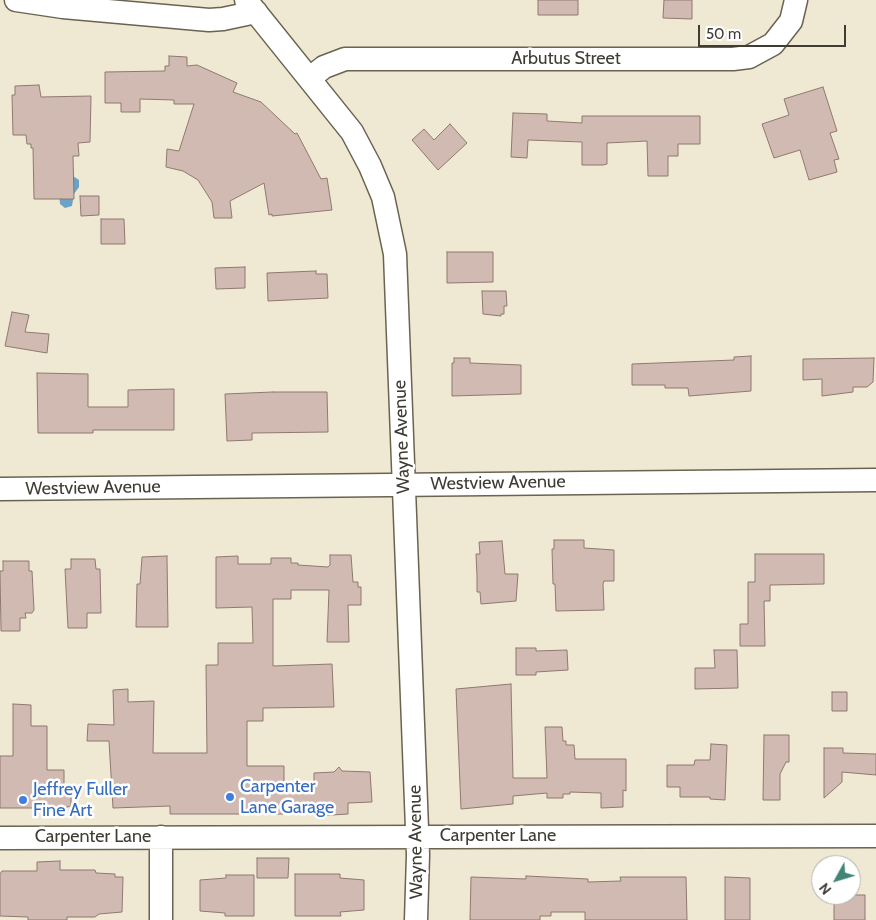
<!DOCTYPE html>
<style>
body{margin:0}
#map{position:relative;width:876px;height:920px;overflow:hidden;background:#efe8d3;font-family:Cabin,sans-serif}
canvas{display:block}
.north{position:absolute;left:811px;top:855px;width:50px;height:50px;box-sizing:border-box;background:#fff;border:1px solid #b2b1ae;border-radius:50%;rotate:231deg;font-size:14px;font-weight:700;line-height:20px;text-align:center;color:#3f3c34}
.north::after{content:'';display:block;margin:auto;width:18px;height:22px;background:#428577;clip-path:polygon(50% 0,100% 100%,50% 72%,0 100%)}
.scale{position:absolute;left:698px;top:25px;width:148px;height:22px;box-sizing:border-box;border:2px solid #3f3c34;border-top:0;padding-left:6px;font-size:15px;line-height:18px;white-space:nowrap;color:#3f3c34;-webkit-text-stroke:4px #fff;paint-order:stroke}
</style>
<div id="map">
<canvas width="876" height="920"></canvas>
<div class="north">N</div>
<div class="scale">50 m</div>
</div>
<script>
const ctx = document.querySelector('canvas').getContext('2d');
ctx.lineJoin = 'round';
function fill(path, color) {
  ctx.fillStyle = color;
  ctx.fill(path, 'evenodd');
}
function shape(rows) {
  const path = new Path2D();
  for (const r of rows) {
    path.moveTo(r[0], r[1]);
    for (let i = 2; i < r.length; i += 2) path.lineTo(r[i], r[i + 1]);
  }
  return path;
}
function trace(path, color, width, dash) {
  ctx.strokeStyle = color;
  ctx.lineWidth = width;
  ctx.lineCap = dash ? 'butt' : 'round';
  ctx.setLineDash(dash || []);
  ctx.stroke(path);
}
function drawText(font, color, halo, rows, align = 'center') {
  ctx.font = font + ' Cabin,sans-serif';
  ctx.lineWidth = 5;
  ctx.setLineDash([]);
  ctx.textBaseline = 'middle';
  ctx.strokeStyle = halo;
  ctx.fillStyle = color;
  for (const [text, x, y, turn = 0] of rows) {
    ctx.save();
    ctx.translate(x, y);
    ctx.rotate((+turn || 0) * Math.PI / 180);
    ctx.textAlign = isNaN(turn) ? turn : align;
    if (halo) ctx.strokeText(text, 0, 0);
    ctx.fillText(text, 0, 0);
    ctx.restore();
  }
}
fill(shape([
 [73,176,79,180,79,187,74,194,72,206,65,208,60,204,59,194]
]), '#6ba2c5');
const building = shape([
 [538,0,578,0,578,15,538,15,538,0],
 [664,0,692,0,692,19,663,18,664,0],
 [169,56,187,57,187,66,197,65,237,83,233,92,261,102,295,134,297,133,321,179,327,178,332,210,272,216,272,214,269,215,264,183,230,201,232,218,214,218,212,202,198,180,183,171,166,167,167,149,179,151,194,104,174,104,174,100,140,99,140,112,121,112,121,103,105,103,105,72,165,71,165,66,169,66,169,56],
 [39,85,41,97,91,96,90,142,78,143,79,156,73,156,74,199,34,199,33,148,31,148,31,144,27,144,26,135,13,135,12,95,15,95,15,86,39,85],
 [823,87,837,131,830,133,839,159,834,160,837,172,809,180,800,150,774,158,762,124,789,115,784,99,823,87],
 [513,113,547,114,547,121,582,123,582,116,700,116,700,144,678,144,678,156,668,156,668,176,648,176,647,141,607,143,607,164,603,165,582,165,582,142,528,140,527,158,511,157,513,113],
 [450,124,467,143,438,170,412,140,424,129,434,140,450,124],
 [80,196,99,196,99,215,81,216,80,196],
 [101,219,124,219,125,244,101,244,101,219],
 [447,252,493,252,493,282,447,283,447,252],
 [245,267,245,288,216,289,215,268,245,267],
 [316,271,316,274,327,274,328,298,268,301,267,273,316,271],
 [482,291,506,291,507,306,504,306,504,314,501,314,501,316,483,314,482,291],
 [12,312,29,315,25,332,49,334,47,353,5,346,12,312],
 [751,356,751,391,689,396,688,388,665,388,665,385,632,385,632,364,734,360,734,357,751,356],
 [454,358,470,358,470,363,521,365,521,394,452,396,452,363,454,363,454,358],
 [874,358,873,382,867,387,853,387,853,392,822,396,822,379,803,380,803,359,874,358],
 [37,373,88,374,88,407,128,407,128,390,174,389,174,430,93,430,93,433,38,433,37,373],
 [273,392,327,392,328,432,252,433,252,440,227,441,225,394,273,392],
 [554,540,584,540,584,548,614,550,614,581,604,581,603,584,604,610,556,611,555,584,553,584,552,549,554,549,554,540],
 [502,541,505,574,518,574,516,601,481,604,480,592,477,592,477,576,476,554,480,554,479,542,502,541],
 [755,554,824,554,824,584,770,585,770,601,764,601,765,646,740,646,740,624,748,624,748,582,755,582,755,554],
 [330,555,351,555,353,582,358,582,358,587,361,587,361,605,348,605,349,642,327,642,329,590,291,590,291,599,273,599,273,666,332,664,334,707,263,708,263,721,247,721,247,766,284,766,284,790,314,789,314,773,334,772,339,767,342,771,370,772,372,802,348,803,348,814,316,816,315,804,284,805,283,814,170,814,170,806,113,808,109,741,87,741,88,724,114,725,113,690,128,689,128,702,154,701,153,753,207,753,206,665,218,665,218,643,253,643,252,607,216,608,216,557,238,556,238,564,271,564,271,558,291,558,291,563,298,563,298,565,328,567,330,565,330,555],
 [167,556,168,627,136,627,137,584,140,584,142,557,167,556],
 [71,559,95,559,96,569,100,569,101,613,87,613,87,628,68,628,65,569,71,569,71,559],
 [3,561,29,561,29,571,32,571,34,610,32,613,25,613,26,618,20,618,20,631,1,631,0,571,3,571,3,561],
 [516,648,536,648,536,651,567,650,568,670,536,672,536,675,516,675,516,648],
 [714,650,737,650,738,688,695,689,695,668,715,668,714,650],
 [511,684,513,778,547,778,545,727,562,727,563,741,566,741,566,745,574,745,575,759,626,759,626,791,623,790,623,807,601,808,601,793,570,792,570,794,563,794,563,798,547,798,547,793,513,796,513,804,461,809,456,689,511,684],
 [832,692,847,692,847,711,832,711,832,692],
 [13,704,31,705,31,726,47,726,47,770,64,770,64,785,71,785,71,806,64,808,0,808,0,756,13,756,13,704],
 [764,735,789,735,789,762,786,762,780,774,780,800,763,800,764,735],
 [711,744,727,745,725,800,710,799,710,797,680,797,680,787,667,787,667,765,694,765,695,760,710,760,711,744],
 [824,748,843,748,843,753,876,754,876,775,842,772,842,782,824,798,824,748],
 [257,858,289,858,288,878,257,878,257,858],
 [60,861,60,870,95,870,96,873,115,874,115,877,123,877,122,912,99,914,95,917,67,917,67,920,28,920,28,917,0,916,0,874,2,871,37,871,37,862,60,861],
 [295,874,340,874,340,878,364,880,364,910,340,912,341,916,295,916,295,874],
 [226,875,254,875,254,916,225,916,225,913,200,911,200,880,226,878,226,875],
 [526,876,588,879,588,882,621,881,620,877,686,877,687,920,585,920,585,912,551,912,551,916,540,916,540,920,470,920,471,877,526,879,526,876],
 [725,877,750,878,750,920,725,920,725,877],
 [834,895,865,895,865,920,834,920,834,895]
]);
fill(building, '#d1bab1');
trace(building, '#8e7970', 1);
const minor = shape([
 [16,0,63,7,209,20,223,19,256,12],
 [246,0,352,132,370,166,383,197,395,254,418,855,416,920],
 [310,78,324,67,345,59,733,59,749,57,773,44,791,21,796,0],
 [0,489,876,480],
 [0,838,876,836],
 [161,920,161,837]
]);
trace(minor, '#696351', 25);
trace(minor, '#fff', 22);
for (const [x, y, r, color] of [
 [230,797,5,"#3f7fe0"],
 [23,800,5,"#3f7fe0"]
]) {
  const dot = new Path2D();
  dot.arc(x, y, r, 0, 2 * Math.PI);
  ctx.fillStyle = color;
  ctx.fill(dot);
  trace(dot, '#fff', 2);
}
drawText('18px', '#3f3c34', '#fff', [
 ["Arbutus Street",566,59],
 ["Wayne Avenue",402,437,-92],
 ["Westview Avenue",498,483,-1],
 ["Westview Avenue",93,488,-1],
 ["Carpenter Lane",498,836],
 ["Carpenter Lane",93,837],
 ["Wayne Avenue",416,842,-91]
]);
drawText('18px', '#366cbe', '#fff', [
 ["Carpenter",240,787],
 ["Lane Garage",240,808],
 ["Jeffrey Fuller",33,790],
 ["Fine Art",33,811]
], 'left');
</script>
